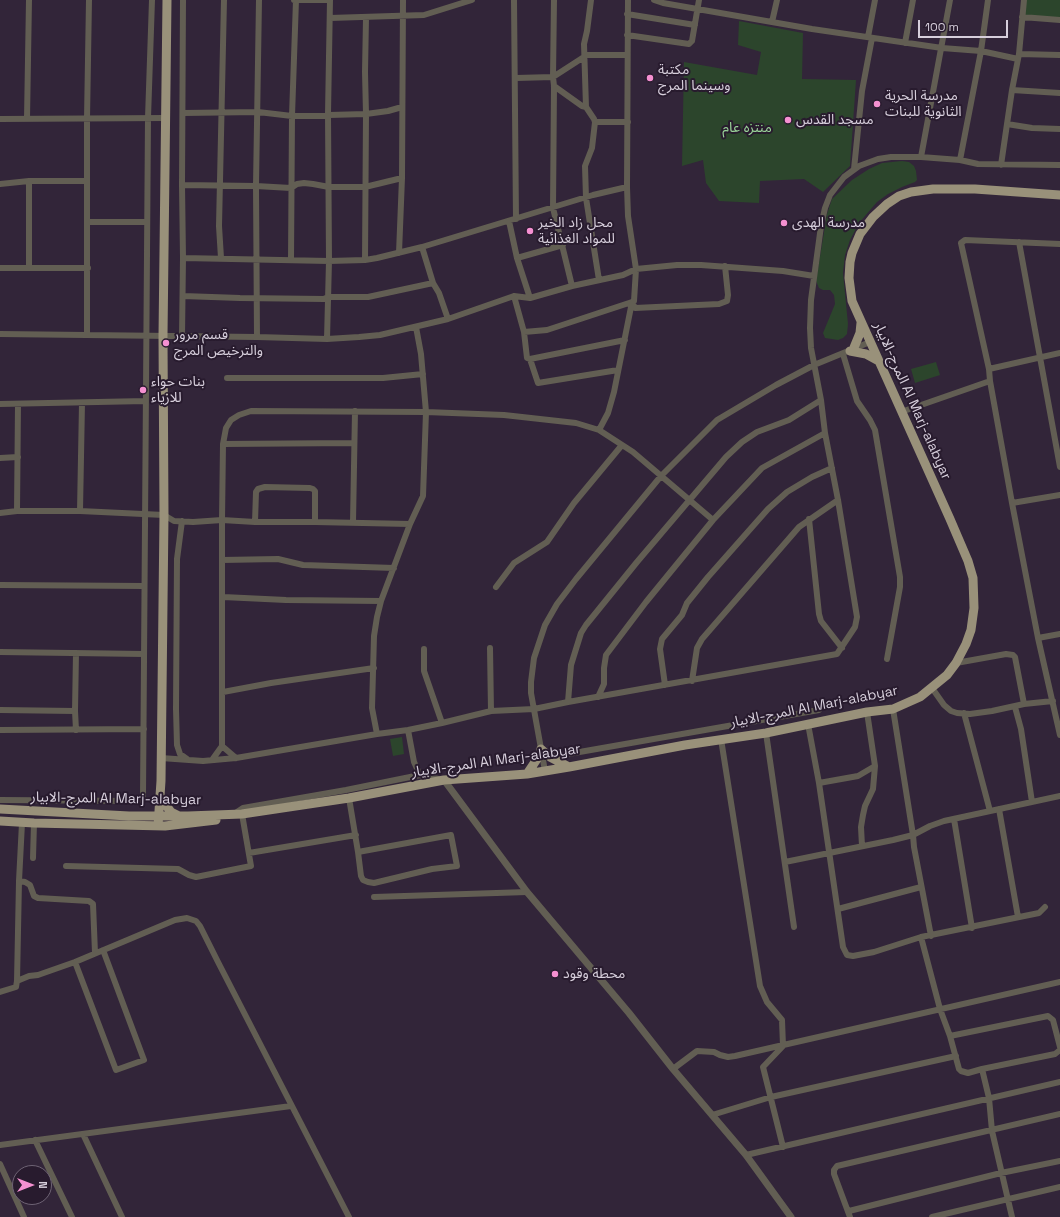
<!DOCTYPE html>
<meta charset="utf-8">
<style>
body{margin:0}
#map{position:relative;width:1060px;height:1217px;overflow:hidden;background:#322539;font-family:"Space Grotesk",sans-serif}
canvas{display:block}
.north{position:absolute;left:12px;top:1165px;width:40px;height:40px;box-sizing:border-box;background:#281b2e;border:1px solid #6e6374;border-radius:50%;rotate:90deg;font-size:11px;font-weight:700;line-height:16px;text-align:center;color:#d7cfdc}
.north::after{content:'';display:block;margin:auto;width:14px;height:18px;background:#f590d1;clip-path:polygon(50% 0,100% 100%,50% 72%,0 100%)}
.scale{position:absolute;left:918px;top:20px;width:90px;height:18px;box-sizing:border-box;border:2px solid #d7cfdc;border-top:0;padding-left:5px;font-size:12px;line-height:14px;white-space:nowrap;color:#d7cfdc;-webkit-text-stroke:3px #281b2e;paint-order:stroke}
</style>
<div id="map">
<canvas width="1060" height="1217"></canvas>
<div class="north">N</div>
<div class="scale">100 m</div>
</div>
<script>
const ctx = document.querySelector('canvas').getContext('2d');
ctx.lineJoin = 'round';
function fill(path, color) {
  ctx.fillStyle = color;
  ctx.fill(path, 'evenodd');
}
function shape(rows) {
  const path = new Path2D();
  for (const r of rows) {
    path.moveTo(r[0], r[1]);
    for (let i = 2; i < r.length; i += 2) path.lineTo(r[i], r[i + 1]);
  }
  return path;
}
function trace(path, color, width, dash) {
  ctx.strokeStyle = color;
  ctx.lineWidth = width;
  ctx.lineCap = dash ? 'butt' : 'round';
  ctx.setLineDash(dash || []);
  ctx.stroke(path);
}
function drawText(font, color, halo, rows, align = 'center') {
  ctx.font = font + ' "Space Grotesk","Noto Sans Arabic",sans-serif';
  ctx.lineWidth = 4;
  ctx.setLineDash([]);
  ctx.textBaseline = 'middle';
  ctx.strokeStyle = halo;
  ctx.fillStyle = color;
  for (const [text, x, y, turn = 0] of rows) {
    ctx.save();
    ctx.translate(x, y);
    ctx.rotate((+turn || 0) * Math.PI / 180);
    ctx.textAlign = isNaN(turn) ? turn : align;
    if (halo) ctx.strokeText(text, 0, 0);
    ctx.fillText(text, 0, 0);
    ctx.restore();
  }
}
fill(shape([
 [1025,0,1060,0,1060,18,1025,16],
 [739,21,803,33,802,79,856,80,850,166,823,192,804,179,760,181,759,203,719,201,706,183,703,160,682,166,684,62,757,75,761,52,738,45],
 [902,161,909,162,914,166,916,171,917,180,915,182,902,187,888,194,877,202,859,223,850,240,845,255,843,273,848,324,847,334,843,338,838,340,825,338,823,333,835,304,834,295,830,290,823,290,819,288,816,281,827,214,832,199,852,180,869,169,882,163],
 [936,362,940,375,915,383,911,369],
 [402,737,404,754,393,756,390,739]
]), '#2c452c');
trace(shape([
 [294,0,330,0],
 [514,0,516,219],
 [554,0,553,77,554,86,553,208,572,286],
 [654,0,663,3,812,29,942,48,981,51,1018,59],
 [627,14,695,25],
 [1022,17,1060,20],
 [330,18,424,15,472,0],
 [772,22,777,0],
 [627,35,689,44,692,41,699,0],
 [868,37,875,0],
 [905,43,913,0],
 [1019,54,1060,55],
 [516,78,553,77,587,55,627,55],
 [554,86,582,106,586,107,594,119,595,122,628,122],
 [1012,90,1060,93],
 [586,107,584,44,587,31,591,0],
 [183,113,258,112,292,116,366,114,388,111,402,107],
 [0,119,165,118],
 [27,119,29,0],
 [595,122,592,148,585,166,586,198,599,280],
 [1007,124,1032,128,1060,129],
 [921,157,950,0],
 [960,160,981,51,988,0],
 [1001,165,1012,90,1019,54,1024,0],
 [854,169,862,91,872,38],
 [29,181,29,267],
 [0,184,29,181,87,181],
 [182,185,256,186,291,188,297,184,304,183,313,184,329,187,365,187,402,178],
 [509,221,517,258,530,298],
 [87,222,147,222],
 [1019,242,1060,467],
 [1060,244,965,240,961,243,989,369,990,381,1012,503,1038,638,1060,735],
 [422,247,433,283,439,293,448,319],
 [399,253,402,178,403,0],
 [183,258,329,261,365,260,377,258,422,247,593,195,627,187],
 [221,258,219,226,224,0],
 [517,258,563,245],
 [291,260,292,116,296,0],
 [365,260,366,114,365,72,366,18],
 [0,268,88,268],
 [183,296,240,298,324,299,328,297,368,297,433,283],
 [514,296,524,332,547,330,632,302,635,308,719,304,727,301,728,295,725,266],
 [524,332,527,358,530,359,538,383,618,370],
 [0,334,257,337,327,339,359,337,380,335,448,319,514,296,530,298,572,286,623,275,636,269,677,265,701,265,783,271,814,276],
 [87,335,87,119,89,0],
 [182,336,183,258,182,185,183,0],
 [257,337,256,186,259,0],
 [327,339,329,261,328,114,330,0],
 [843,354,857,401,870,420,875,430,900,577,900,587,887,659],
 [530,359,625,340],
 [989,369,1060,353],
 [227,378,383,378,423,374],
 [0,404,146,401],
 [901,412,990,381],
 [599,430,608,413,614,392,632,302,634,301,636,269,628,216,627,187,628,0],
 [223,444,354,443],
 [0,458,18,457],
 [1012,503,1060,495],
 [17,511,18,404],
 [80,511,82,403],
 [0,513,17,511,80,511,164,515,174,521,193,522,222,520,255,522,315,522,410,524],
 [809,519,819,614,821,621,842,648],
 [182,521,177,559,176,709,177,745,180,754,187,759],
 [255,522,256,492,258,489,265,487,310,488,313,489,315,491,315,522],
 [353,522,355,411],
 [222,560,278,559,303,565,394,568],
 [0,585,144,586],
 [496,587,514,563,547,542,574,503,622,445],
 [223,597,286,600,381,601],
 [1038,638,1060,634],
 [490,648,491,711],
 [424,649,424,671,442,723],
 [0,652,144,654],
 [956,663,1006,654,1013,655,1015,657,1024,704],
 [692,681,697,648,702,639,799,527,838,500],
 [665,685,660,649,662,639,682,615,687,603,708,577,768,509,787,492,812,477,832,468],
 [932,688,944,705,951,711,957,713,970,714,992,711,1024,704,1053,701],
 [223,692,271,683,374,668],
 [598,697,604,684,604,668,606,655,646,602,713,520,762,468,825,433],
 [568,702,571,665,581,633,586,625,637,562,726,457,742,442,757,432,789,420,821,400],
 [1015,707,1021,729,1032,802],
 [893,709,913,835,914,847,931,936],
 [0,710,75,711],
 [964,713,990,811],
 [808,724,819,783,843,947,847,955,853,956,874,952,921,937,1039,913,1045,907],
 [0,730,144,729],
 [76,730,75,711,76,653],
 [408,730,414,762,420,775,438,779],
 [766,733,794,927],
 [377,734,372,708,374,636,377,617,381,601,410,524,423,496,426,412,421,354,416,327],
 [721,739,760,986,767,1002,782,1020,783,1046,763,1067,783,1147],
 [551,757,819,710],
 [161,758,203,761,236,758,377,734,408,730,442,723,491,711,534,709,568,702,837,654,855,627,857,617,838,500,825,433,821,400,811,348,810,328,811,300,821,226,825,208,830,195,844,177,859,166,878,159,891,157,921,157,960,160,978,164,1060,165],
 [236,758,222,746,222,520,223,444,226,428,231,420,239,415,251,411,426,412,504,415,576,423,599,430,633,452,713,520],
 [212,760,222,746],
 [545,771,531,693,531,682,534,658,545,625,557,604,576,579,661,476,717,420,776,385,814,365,870,342],
 [819,783,858,776,875,766,867,712],
 [349,798,358,852,361,876,363,880,368,882,374,883,432,869,457,866,451,835,358,852],
 [0,800,137,801,140,800,143,796,148,118,152,0],
 [999,809,1018,917],
 [234,814,243,808,346,790,420,775],
 [954,819,972,928],
 [862,846,861,827,863,815,865,806,873,789,875,766],
 [249,853,356,835],
 [33,858,34,823],
 [785,862,893,840,913,835,930,826,944,821,1060,796],
 [66,866,178,869,189,875,196,877,251,866,242,814],
 [19,881,25,882,30,885,34,896,38,898,89,901,93,904,95,953],
 [374,897,527,892],
 [838,909,921,887],
 [921,937,940,1009,950,1036,959,1069,961,1071,968,1073,982,1069,989,1098,992,1131,1012,1217],
 [75,962,116,1070,144,1060,103,950],
 [17,981,29,976,38,975,75,962,175,920,187,918,196,921,200,926,218,962,349,1217],
 [0,992,16,987,17,981,19,881,22,823],
 [950,1036,1048,1016,1053,1020,1060,1047],
 [673,1069,697,1051,714,1052,720,1055,728,1057,735,1056,1060,982],
 [982,1069,1055,1054,1060,1050],
 [712,1115,771,1097,956,1056],
 [83,1134,122,1217],
 [35,1140,72,1217],
 [0,1145,291,1106],
 [746,1155,1060,1082],
 [0,1164,24,1217],
 [849,1211,1001,1173,1060,1161],
 [850,1217,834,1174,834,1170,837,1166,1060,1114],
 [932,1217,1060,1187]
]), '#625e53', 6);
trace(shape([
 [444,780,527,892,629,1013,673,1069,746,1155,791,1217]
]), '#625e53', 7);
trace(shape([
 [853,350,860,333,861,323],
 [850,351,866,354,877,360],
 [541,749,550,757,569,767],
 [527,774,541,753],
 [165,804,171,812,179,816],
 [0,809,129,816,188,816,242,814,349,798,444,780,527,774,569,767,685,745,766,733,867,712,893,709,920,697,947,675,956,663,966,644,971,630,974,608,973,578,968,561,950,519,852,301,849,278,850,262,852,253,860,234,873,217,887,204,899,196,911,192,933,189,975,189,1060,195],
 [0,821,34,823,165,826,216,820],
 [158,826,161,781,164,515,163,336,167,0]
]), '#99917a', 9);
for (const [x, y, r, color] of [
 [650,78,4,"#f590d1"],
 [877,104,4,"#f590d1"],
 [788,120,4,"#f590d1"],
 [784,223,4,"#f590d1"],
 [530,231,4,"#f590d1"],
 [166,343,4,"#f590d1"],
 [143,390,4,"#f590d1"],
 [555,974,4,"#f590d1"]
]) {
  const dot = new Path2D();
  dot.arc(x, y, r, 0, 2 * Math.PI);
  ctx.fillStyle = color;
  ctx.fill(dot);
  trace(dot, '#281b2e', 1.5);
}
drawText('14px', '#d7cfdc', '#281b2e', [
 ["مكتبة",658,70],
 ["وسينما المرج",658,86],
 ["مدرسة الحرية",885,96],
 ["الثانوية للبنات",885,112],
 ["مسجد القدس",796,120],
 ["محل زاد الخير",538,223],
 ["للمواد الغذائية",538,239],
 ["مدرسة الهدى",792,223],
 ["قسم مرور",174,335],
 ["والترخيص المرج",174,351],
 ["بنات حواء",151,382],
 ["للازياء",151,398],
 ["محطة وقود",563,974]
], 'left');
drawText('14px', '#9ad499', '#281b2e', [
 ["منتزه عام",747,128]
]);
drawText('14px', '#d7cfdc', '#281b2e', [
 ["المرج-الابيار Al Marj-alabyar",912,401,66],
 ["المرج-الابيار Al Marj-alabyar",814,707,-11],
 ["المرج-الابيار Al Marj-alabyar",496,761,-8],
 ["المرج-الابيار Al Marj-alabyar",116,799,1]
]);
</script>
